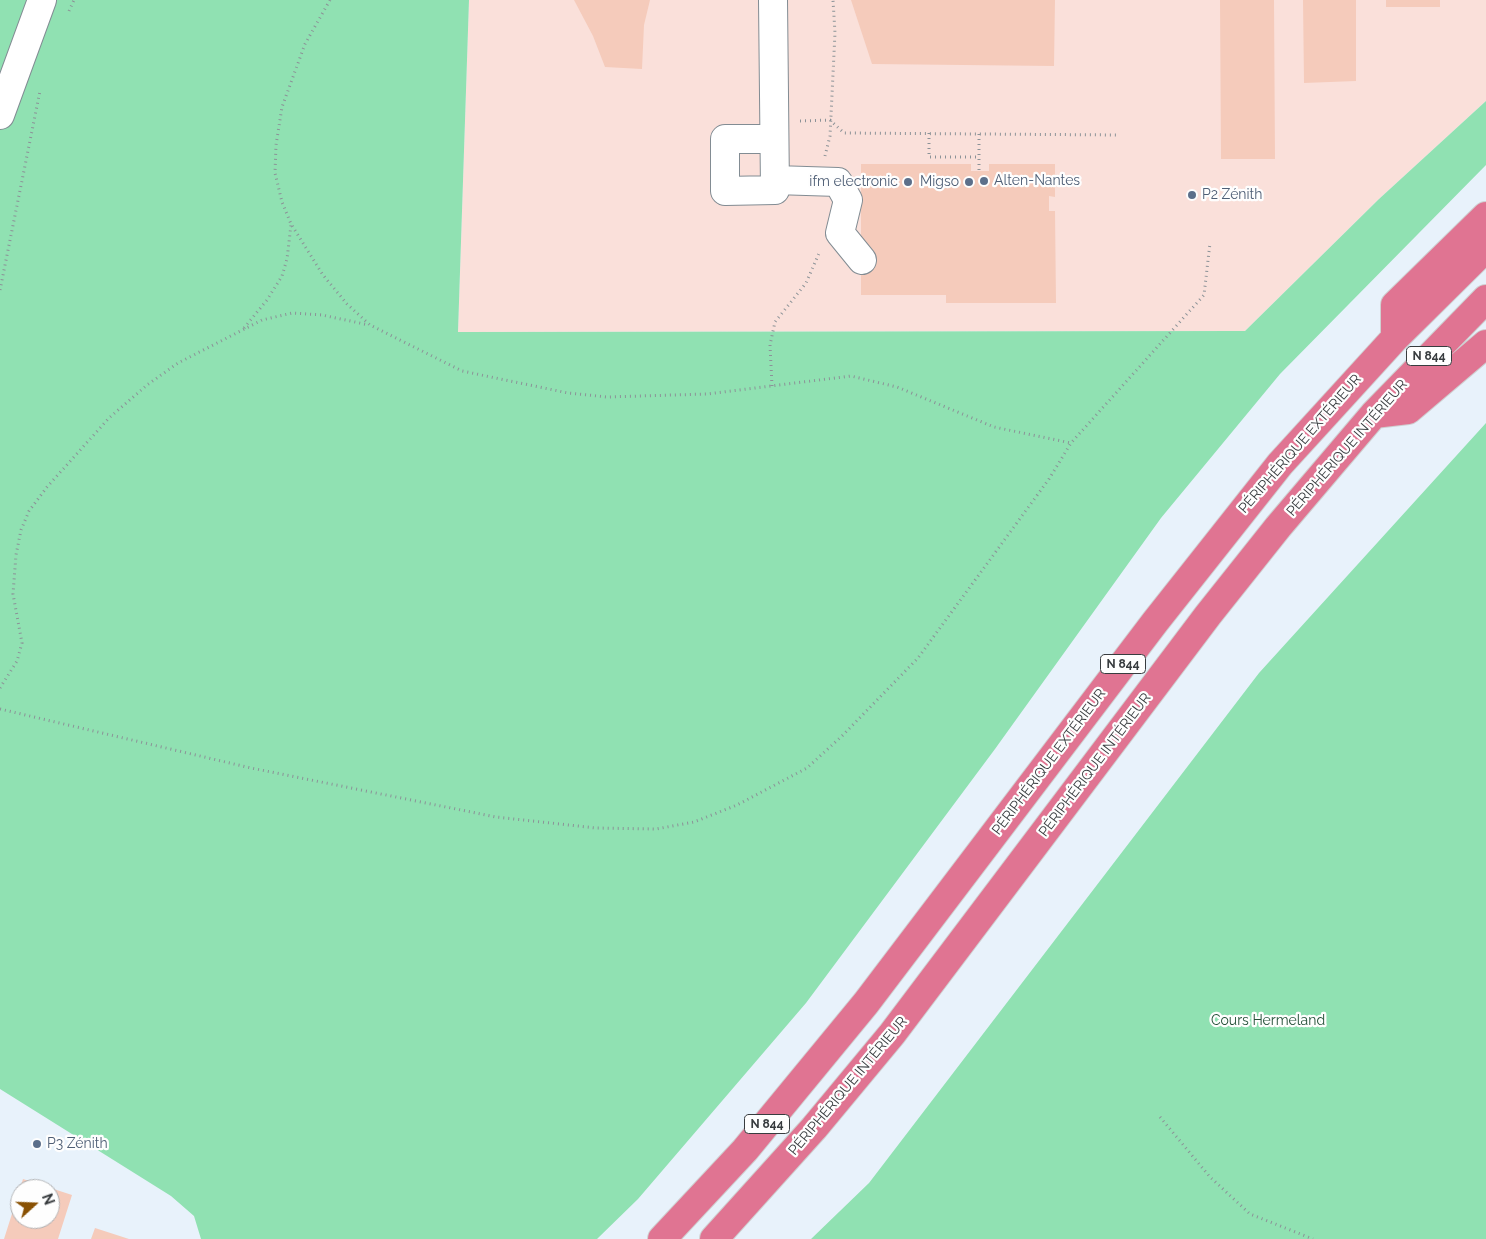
<!DOCTYPE html>
<meta charset="utf-8">
<style>
body{margin:0}
#map{position:relative;width:1486px;height:1239px;overflow:hidden;background:#e8f2fb;font-family:Raleway,sans-serif}
canvas{display:block}
.north{position:absolute;left:10px;top:1179px;width:50px;height:50px;box-sizing:border-box;background:#fefefe;border:1px solid #afb0b2;border-radius:50%;rotate:70deg;font-size:14px;font-weight:700;line-height:20px;text-align:center;color:#383c3f}
.north::after{content:'';display:block;margin:auto;width:18px;height:22px;background:#895103;clip-path:polygon(50% 0,100% 100%,50% 72%,0 100%)}
</style>
<div id="map">
<canvas width="1486" height="1239"></canvas>
<div class="north">N</div>
</div>
<script>
const ctx = document.querySelector('canvas').getContext('2d');
ctx.lineJoin = 'round';
function fill(path, color) {
  ctx.fillStyle = color;
  ctx.fill(path, 'evenodd');
}
function shape(rows) {
  const path = new Path2D();
  for (const r of rows) {
    path.moveTo(r[0], r[1]);
    for (let i = 2; i < r.length; i += 2) path.lineTo(r[i], r[i + 1]);
  }
  return path;
}
function trace(path, color, width, dash) {
  ctx.strokeStyle = color;
  ctx.lineWidth = width;
  ctx.lineCap = dash ? 'butt' : 'round';
  ctx.setLineDash(dash || []);
  ctx.stroke(path);
}
function drawText(font, color, halo, rows, align = 'center') {
  ctx.font = font + ' Raleway,sans-serif';
  ctx.lineWidth = 4.5;
  ctx.setLineDash([]);
  ctx.textBaseline = 'middle';
  ctx.strokeStyle = halo;
  ctx.fillStyle = color;
  for (const [text, x, y, turn = 0] of rows) {
    ctx.save();
    ctx.translate(x, y);
    ctx.rotate((+turn || 0) * Math.PI / 180);
    ctx.textAlign = isNaN(turn) ? turn : align;
    if (halo) ctx.strokeText(text, 0, 0);
    ctx.fillText(text, 0, 0);
    ctx.restore();
  }
}
fill(shape([
 [469,0,1486,0,1486,101,1379,199,1245,331,458,332]
]), '#fae0da');
fill(shape([
 [0,0,469,0,458,332,1245,331,1379,199,1486,101,1486,165,1280,374,1161,518,995,749,806,1003,638,1199,597,1239,201,1239,194,1216,171,1196,0,1089],
 [1486,423,1486,1239,811,1239,869,1183,1259,673]
]), '#90e1b2');
fill(shape([
 [574,0,650,0,644,25,642,69,605,67,593,36],
 [851,0,1055,0,1054,66,872,64],
 [1220,0,1274,0,1275,159,1221,159],
 [1303,0,1356,0,1356,81,1304,83],
 [1386,0,1440,0,1440,7,1386,7],
 [861,164,971,164,971,171,989,171,989,164,1055,164,1055,197,1049,196,1049,211,1055,211,1056,303,946,303,946,295,861,295],
 [23,1179,72,1195,58,1239,4,1239],
 [20,1189,50,1189,50,1219,20,1219],
 [95,1228,129,1239,91,1239]
]), '#f5cbbb');
const minor = shape([
 [773,0,775,190,725,191,725,139,774,139],
 [0,115,42,0],
 [775,180,838,182,848,200,840,233,862,260]
]);
const highway = shape([
 [1395,338,1395,305,1486,216],
 [1374,414,1408,410,1486,344],
 [662,1239,745,1150,866,1003,1155,622,1280,464,1395,338,1486,248],
 [714,1239,814,1128,892,1034,1208,615,1278,527,1374,414,1486,299]
]);
trace(minor, '#828c93', 30);
trace(highway, '#cfd0d1', 30);
trace(shape([
 [330,0,305,44,282,107,276,145,275,173,282,202,291,224,323,275,347,304,370,325,462,371,568,393,607,397,707,394,851,376,897,387,994,427,1071,443],
 [69,11,74,0],
 [800,121,830,120,844,133,1119,135],
 [929,133,929,157,979,157],
 [979,134,979,171],
 [825,156,830,136,835,33,833,0],
 [0,290,40,91],
 [244,328,267,300,282,276,287,259,291,225],
 [772,386,770,345,775,322,806,283,820,251],
 [0,688,17,661,22,643,13,594,16,555,21,530,29,511,47,487,109,418,147,385,178,363,262,320,292,313,322,315,369,325],
 [0,709,251,768,496,817,596,828,656,829,694,822,737,805,807,768,842,736,918,658,1049,479,1071,443,1204,295,1210,243],
 [1160,1117,1210,1177,1250,1214,1313,1239]
]), '#8b9297', 3, [1, 4]);
trace(minor, '#fff', 28);
trace(highway, '#e07492', 28);
for (const [x, y, r, color] of [
 [984,181,5,"#5c6f8a"],
 [908,182,5,"#5c6f8a"],
 [969,182,5,"#5c6f8a"],
 [1192,195,5,"#5c6f8a"],
 [37,1144,5,"#5c6f8a"]
]) {
  const dot = new Path2D();
  dot.arc(x, y, r, 0, 2 * Math.PI);
  ctx.fillStyle = color;
  ctx.fill(dot);
  trace(dot, '#fefefe', 2);
}
for (const [x, y, w] of [
 [1429,356,45],
 [1123,664,45],
 [767,1124,45]
]) {
  const box = new Path2D();
  box.roundRect(x - w / 2, y - 9.5, w, 19, 4);
  ctx.fillStyle = '#fefefe';
  ctx.fill(box);
  trace(box, '#383c3f', 1);
}
drawText('bold 12px', '#383c3f', null, [
 ["N 844",1429,356],
 ["N 844",1123,664],
 ["N 844",767,1124]
]);
drawText('14px', '#4e5e75', '#fefefe', [
 ["Alten-Nantes",994,181],
 ["ifm electronic",898,182,"right"],
 ["Migso",959,182,"right"],
 ["P2 Zénith",1202,195],
 ["P3 Zénith",47,1144]
], 'left');
drawText('14px', '#383c3f', '#fefefe', [
 ["PÉRIPHÉRIQUE EXTÉRIEUR",1300,444,-49],
 ["PÉRIPHÉRIQUE INTÉRIEUR",1347,448,-49],
 ["PÉRIPHÉRIQUE EXTÉRIEUR",1049,762,-53],
 ["PÉRIPHÉRIQUE INTÉRIEUR",1095,765,-53],
 ["PÉRIPHÉRIQUE INTÉRIEUR",848,1086,-50]
]);
drawText('14px', '#245038', '#fefefe', [
 ["Cours Hermeland",1268,1021]
]);
</script>
